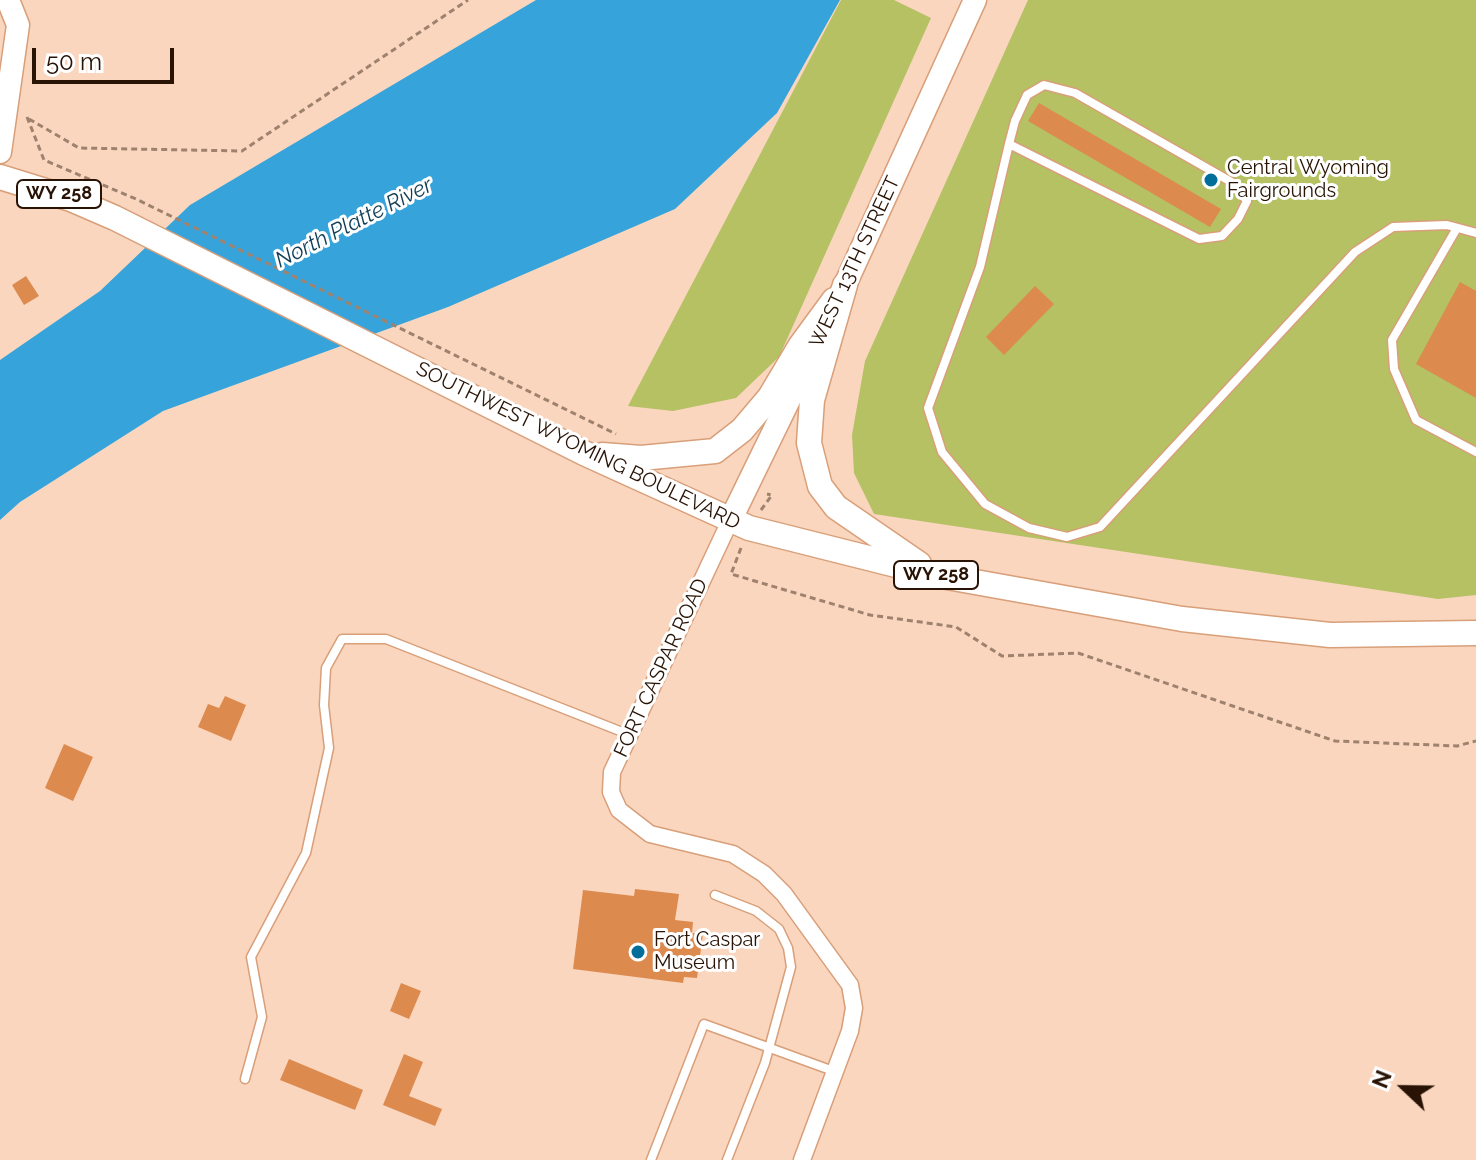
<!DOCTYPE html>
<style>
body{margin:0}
#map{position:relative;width:1476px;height:1160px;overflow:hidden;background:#fad6bf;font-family:Raleway,sans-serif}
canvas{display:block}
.north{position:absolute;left:1364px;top:1048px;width:80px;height:80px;-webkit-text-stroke:6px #fff;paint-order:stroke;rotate:292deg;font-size:22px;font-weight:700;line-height:32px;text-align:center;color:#281305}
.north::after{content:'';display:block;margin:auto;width:28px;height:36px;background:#281305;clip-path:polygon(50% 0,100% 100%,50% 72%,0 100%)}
.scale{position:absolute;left:32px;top:48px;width:142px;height:36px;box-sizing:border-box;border:4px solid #281305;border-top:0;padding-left:10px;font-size:24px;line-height:28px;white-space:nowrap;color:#281305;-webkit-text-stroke:6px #fff;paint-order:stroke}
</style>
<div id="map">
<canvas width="1476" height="1160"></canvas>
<div class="north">N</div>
<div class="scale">50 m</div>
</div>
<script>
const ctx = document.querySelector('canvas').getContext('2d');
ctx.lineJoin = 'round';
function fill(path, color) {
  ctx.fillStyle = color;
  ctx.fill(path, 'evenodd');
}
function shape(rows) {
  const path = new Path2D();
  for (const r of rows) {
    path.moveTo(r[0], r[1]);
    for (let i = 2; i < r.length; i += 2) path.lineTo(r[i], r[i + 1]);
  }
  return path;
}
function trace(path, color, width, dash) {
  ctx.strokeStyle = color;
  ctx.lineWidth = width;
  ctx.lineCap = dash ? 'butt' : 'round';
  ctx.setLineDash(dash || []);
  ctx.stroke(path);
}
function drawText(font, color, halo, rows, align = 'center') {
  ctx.font = font + ' Raleway,sans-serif';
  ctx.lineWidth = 6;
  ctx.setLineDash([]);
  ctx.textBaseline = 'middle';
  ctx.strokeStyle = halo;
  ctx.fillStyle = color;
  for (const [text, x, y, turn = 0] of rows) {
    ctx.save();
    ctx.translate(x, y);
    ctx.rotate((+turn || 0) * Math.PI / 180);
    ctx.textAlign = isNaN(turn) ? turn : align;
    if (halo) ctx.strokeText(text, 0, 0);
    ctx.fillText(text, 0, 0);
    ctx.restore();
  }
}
fill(shape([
 [841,0,894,0,931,18,779,357,736,398,673,411,628,406],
 [1028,0,1476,0,1476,595,1438,599,874,514,854,473,852,435,865,361]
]), '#b5c163');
fill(shape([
 [536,0,840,0,777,113,675,209,448,307,163,411,20,502,0,520,0,360,100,291,190,205]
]), '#36a4db');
fill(shape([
 [1039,103,1221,209,1210,227,1028,121],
 [26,276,39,296,24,305,12,285],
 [1460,282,1476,291,1476,398,1416,364],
 [1035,286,1054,304,1004,355,986,337],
 [225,696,246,705,231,741,198,727,208,704,219,708],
 [64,744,93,757,73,801,45,788],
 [635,889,679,894,675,920,693,922,692,933,703,934,697,978,684,977,683,983,573,969,583,890,634,896],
 [401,983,421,991,409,1019,390,1011],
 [404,1054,423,1062,409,1096,442,1109,435,1126,383,1105],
 [289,1059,363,1090,355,1110,280,1080]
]), '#dc8a4e');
const lane = shape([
 [1009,144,1199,239,1222,236,1238,219,1247,201,1233,183,1075,93,1044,85,1027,95,1015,121,1009,144,980,267,928,408,942,452,985,504,1029,528,1067,537,1100,527,1355,252,1393,227,1447,225,1476,233],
 [1457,228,1392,340,1394,369,1416,420,1476,452],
 [715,895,756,911,779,929,788,948,791,967,765,1063,727,1160],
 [245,1079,262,1017,251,957,306,853,329,748,324,705,326,668,342,639,386,639,630,735],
 [651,1160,704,1024,836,1072]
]);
const street = shape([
 [730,521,612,772,611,792,619,810,650,834,733,854,764,874,784,894,850,985,854,1008,850,1031,802,1160]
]);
const secondary = shape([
 [0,152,18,25,8,0],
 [730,521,845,285,975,0]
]);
const primary = shape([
 [0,177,71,199,115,218,584,453,749,528,936,575,1182,619,1330,635,1476,633],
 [845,285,812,400,809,443,820,486,836,507,919,564],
 [602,455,641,458,715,451,742,430,770,397,801,345,834,300]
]);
trace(lane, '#d89f79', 11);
trace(street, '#d89f79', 19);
trace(secondary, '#d89f79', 25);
trace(primary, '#d89f79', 27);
trace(shape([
 [27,117,44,160,136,199,616,434],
 [29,119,79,148,242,151,468,0],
 [761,510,772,495,767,494],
 [741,548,731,574,870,615,956,627,1002,656,1078,653,1335,741,1457,746,1476,741]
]), '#9f826e', 3, [6, 4]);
trace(lane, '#fff', 8);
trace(street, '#fff', 16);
trace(secondary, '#fff', 22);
trace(primary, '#fff', 24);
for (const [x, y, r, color] of [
 [1211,180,8,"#026f9b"],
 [638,952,8,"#026f9b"]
]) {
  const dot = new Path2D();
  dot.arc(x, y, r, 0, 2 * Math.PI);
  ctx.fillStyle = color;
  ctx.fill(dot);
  trace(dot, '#fff', 3);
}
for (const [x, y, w] of [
 [59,194,84],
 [936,575,84]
]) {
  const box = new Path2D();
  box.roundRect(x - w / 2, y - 14, w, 28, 6);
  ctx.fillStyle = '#fff';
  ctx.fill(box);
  trace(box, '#281305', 2);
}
drawText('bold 18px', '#281305', null, [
 ["WY 258",59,194],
 ["WY 258",936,575]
]);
drawText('20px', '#281305', '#fff', [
 ["Central Wyoming",1227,168],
 ["Fairgrounds",1227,191],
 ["Fort Caspar",654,940],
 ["Museum",654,963]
], 'left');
drawText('20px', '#281305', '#fff', [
 ["WEST 13TH STREET",855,262,-65],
 ["SOUTHWEST WYOMING BOULEVARD",578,446,26],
 ["FORT CASPAR ROAD",661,668,-65]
]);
drawText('italic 22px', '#113e55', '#fff', [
 ["North Platte River",354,223,-27]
]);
</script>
